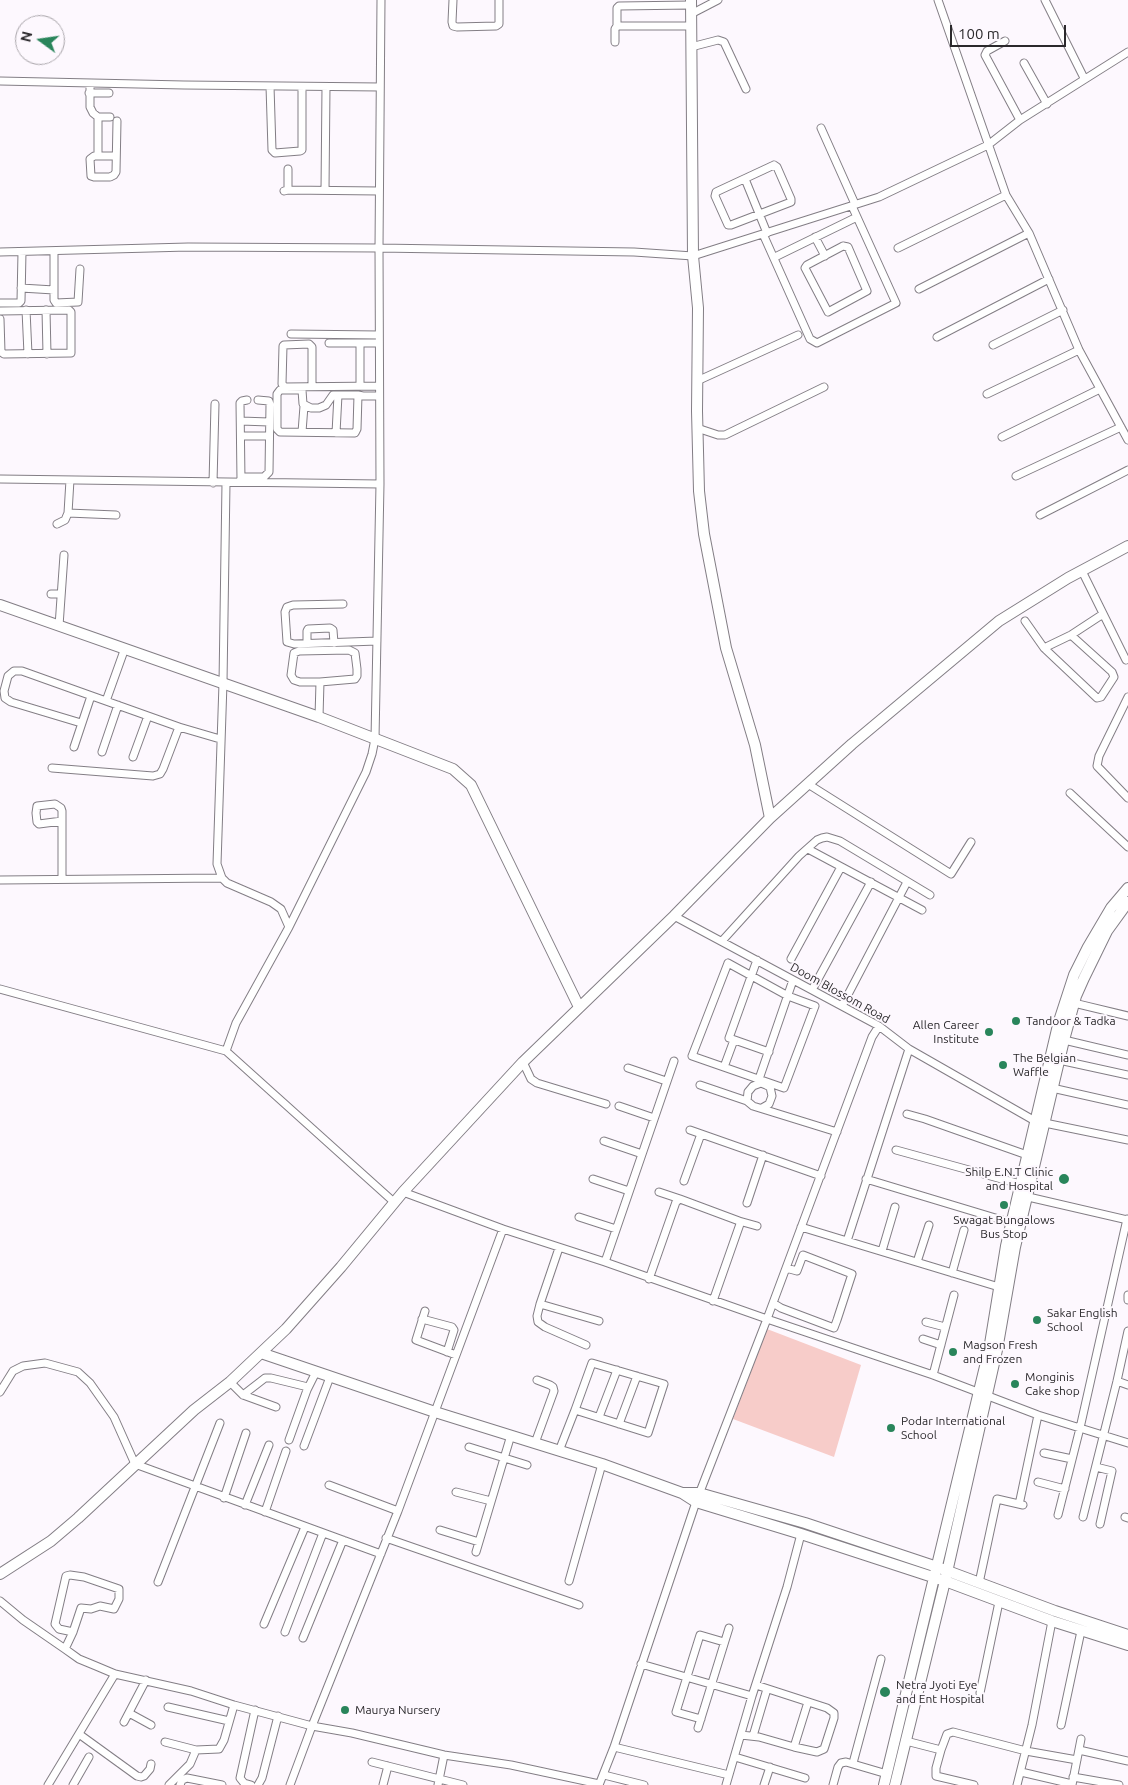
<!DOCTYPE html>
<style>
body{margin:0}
#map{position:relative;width:1128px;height:1785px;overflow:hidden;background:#fdf8fe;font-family:Ubuntu,sans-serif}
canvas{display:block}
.north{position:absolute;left:15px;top:15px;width:50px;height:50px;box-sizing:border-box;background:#fdf8fe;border:1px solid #a9a5aa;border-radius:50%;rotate:284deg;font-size:14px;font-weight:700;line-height:20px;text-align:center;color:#2b292c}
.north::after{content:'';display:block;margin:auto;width:18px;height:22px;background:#29855b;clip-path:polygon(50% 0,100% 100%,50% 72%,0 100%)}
.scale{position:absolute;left:950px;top:25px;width:116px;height:22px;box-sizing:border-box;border:2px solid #2b292c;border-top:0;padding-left:6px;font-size:15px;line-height:18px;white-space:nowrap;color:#2b292c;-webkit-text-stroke:4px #fdf8fe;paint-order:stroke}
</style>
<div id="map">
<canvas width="1128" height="1785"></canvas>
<div class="north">N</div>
<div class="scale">100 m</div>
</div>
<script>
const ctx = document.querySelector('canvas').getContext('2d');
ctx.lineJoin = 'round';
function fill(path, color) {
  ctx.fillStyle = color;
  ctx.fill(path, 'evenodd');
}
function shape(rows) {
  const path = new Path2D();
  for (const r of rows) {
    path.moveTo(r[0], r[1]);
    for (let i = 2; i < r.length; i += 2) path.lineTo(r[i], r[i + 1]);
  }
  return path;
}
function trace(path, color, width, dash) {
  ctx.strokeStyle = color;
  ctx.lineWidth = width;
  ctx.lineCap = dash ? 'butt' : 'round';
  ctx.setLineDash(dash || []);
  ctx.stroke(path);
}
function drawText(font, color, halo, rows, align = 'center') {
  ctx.font = font + ' Ubuntu,sans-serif';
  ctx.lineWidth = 4;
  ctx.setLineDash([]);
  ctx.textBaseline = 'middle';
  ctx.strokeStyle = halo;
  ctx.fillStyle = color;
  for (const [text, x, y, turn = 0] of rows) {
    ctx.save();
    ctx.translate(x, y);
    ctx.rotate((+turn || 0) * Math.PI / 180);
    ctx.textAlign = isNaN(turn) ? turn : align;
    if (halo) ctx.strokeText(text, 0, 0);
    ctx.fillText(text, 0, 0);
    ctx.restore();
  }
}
fill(shape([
 [767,1329,861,1365,834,1457,733,1419]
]), '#f7ccc9');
const street = shape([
 [453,0,452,22,453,26,457,27,496,26,499,24,499,0],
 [938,0,1006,195,1029,233,1079,350,1128,440],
 [1045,0,1084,78],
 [691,5,619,6,617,8,617,26,691,26],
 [691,14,718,0],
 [1005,41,987,51,985,55,1020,120],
 [615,42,615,29,617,26],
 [691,47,718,40,724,42,746,89],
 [1024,63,1047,104],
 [0,81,184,85,380,87],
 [90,83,90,107,93,113,98,117,98,156],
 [270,86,272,150,275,153,300,151,302,150,302,87],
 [89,93,109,93],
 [98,117,110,117],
 [821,128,855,204],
 [116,156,94,156,90,159,91,176,94,177,110,177,114,175,116,172,117,121],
 [774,165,777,167,791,199,791,202,731,225,728,225,715,196,716,192,774,165],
 [745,179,767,233],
 [288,190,379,191],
 [325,190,326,87],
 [284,191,288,190,288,169],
 [763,234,810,339,817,343,896,303,852,206],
 [815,237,825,256],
 [843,246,848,247,867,291,828,312,805,268,807,265,843,246],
 [898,248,1006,195],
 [54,251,54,300,56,303,78,302,80,269],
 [0,252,188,247,379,248,634,252,693,256,879,197,988,145,1020,120,1128,52],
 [775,257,857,217],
 [21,288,54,290],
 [919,289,1029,233],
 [0,303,19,303,21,301,22,252],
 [26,310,28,354],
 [46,310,47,354],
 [0,311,69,310,71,312,71,353,4,354,1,352,0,319],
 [291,334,379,335],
 [937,337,1049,279],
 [329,343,379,343],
 [360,343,360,386],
 [993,345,1063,310],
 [697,381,798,335],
 [312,386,312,347,309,344,284,345,283,346,282,384,285,387,379,386],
 [987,394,1079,350],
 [358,395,357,429,355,433,280,432,277,429,277,394,280,390,302,390,303,404,311,408,319,408,326,405,333,395,358,395,363,396,379,396],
 [241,421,269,422],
 [697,428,718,435,725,435,824,387],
 [302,432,304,406],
 [336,433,338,395],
 [241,436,269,436],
 [1002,437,1100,389],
 [1016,476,1121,427],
 [241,477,264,477,269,472,270,404,269,401,258,400],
 [0,479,380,484],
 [241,480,240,403,242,401,247,400],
 [213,483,215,404],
 [226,483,223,683,217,864,222,878,227,883,271,902,281,909,289,927,236,1023,226,1051,395,1203],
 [68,513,116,515],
 [1040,515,1128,470],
 [57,524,65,520,68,513,70,480],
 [1082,571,1126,660],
 [51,594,61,594],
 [343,604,293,605,287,607,285,612,287,642,294,644,377,641],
 [1025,621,1044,648,1071,635,1103,614],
 [59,626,64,555],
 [307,643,307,631,308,629,330,628,333,630,334,643],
 [1044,648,1097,698,1101,697,1114,677,1112,672,1071,635],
 [1128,697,1099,756,1097,766,1128,798],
 [319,717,320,682,300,682,294,680,291,675,294,653,299,651,349,650,355,653,357,669,357,676,355,679,320,682],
 [81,723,11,702,5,698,4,691,8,676,14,671,22,671,106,701,125,648],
 [179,727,220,739],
 [74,747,91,696],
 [102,752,118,705],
 [133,757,148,716],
 [52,768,153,776,160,774,163,769,179,727,106,701],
 [808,784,951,874,971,842],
 [1070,793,1128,847],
 [62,821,39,824,37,822,36,813,37,806,55,804,61,808,62,811,62,879],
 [808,849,922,910],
 [0,880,222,878],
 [674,916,879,1026,909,1049,1035,1121,1128,1140],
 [289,927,366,772,372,754,375,739,380,484,379,248,381,0],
 [722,941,799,856,817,840,822,838,827,837,840,841,930,895],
 [791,959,841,867],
 [757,960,729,1038,769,1052],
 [728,963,788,996,815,1006,784,1088,692,1056,728,963],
 [0,989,226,1051],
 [812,990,871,882],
 [1074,1003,1128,1016],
 [842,1006,907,882],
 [1064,1040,1128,1055],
 [1059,1060,1128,1075],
 [523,1062,531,1079,537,1083,606,1104],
 [724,1067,734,1040],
 [628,1068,666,1081],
 [759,1079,793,980],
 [700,1085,747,1101,753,1106,837,1132],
 [1052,1088,1128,1105],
 [747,1101,748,1092,753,1086,761,1083,766,1085,770,1087,772,1096,769,1104,762,1108],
 [619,1106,654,1118],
 [907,1114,925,1119,1027,1155],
 [690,1130,821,1176],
 [604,1141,642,1154],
 [896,1150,1020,1184],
 [593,1179,629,1191],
 [866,1179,1012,1223],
 [684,1181,701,1134],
 [403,1192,503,1229],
 [659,1192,680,1199],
 [1024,1196,1128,1220],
 [747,1203,763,1155],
 [579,1217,616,1229],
 [739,1221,757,1226],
 [801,1227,847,1241,909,1049],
 [847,1241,999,1287],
 [559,1248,540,1304,537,1316,538,1322,545,1327,586,1345],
 [882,1251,895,1207],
 [605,1262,674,1061],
 [917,1262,929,1225],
 [952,1273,964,1230],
 [649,1279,676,1202,680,1199,739,1221,740,1224,713,1301],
 [1128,1295,1128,1300],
 [773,1303,781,1308,834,1328,837,1320,852,1274,803,1255,797,1271,786,1268],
 [540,1304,599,1321],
 [425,1311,416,1340,456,1355],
 [422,1319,452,1327,454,1330,447,1352],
 [926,1322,945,1327],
 [923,1339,941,1345],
 [933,1375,954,1295],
 [1117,1381,1128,1385],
 [230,1382,243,1395,276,1407],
 [0,1392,13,1371,23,1366,45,1363,78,1372,90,1383,114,1417,135,1464,381,1554],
 [243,1395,265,1378,271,1378,308,1387],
 [599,1417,617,1370],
 [619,1424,637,1376],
 [289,1440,307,1390,316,1372],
 [535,1443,554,1391,553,1387,550,1385,537,1380],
 [304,1446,330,1377],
 [469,1447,527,1465],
 [559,1451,575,1410,648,1433,664,1384,592,1363,575,1410],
 [1044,1453,1072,1459],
 [1096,1467,1112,1471,1100,1524],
 [1038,1482,1065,1489],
 [329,1485,398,1511],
 [456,1492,491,1501],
 [224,1498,246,1433],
 [1020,1500,1038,1415],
 [245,1505,269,1445],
 [265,1512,286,1451],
 [1058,1515,1080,1428,1127,1219],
 [1083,1517,1117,1381,1128,1331],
 [1125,1517,1128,1518],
 [440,1530,479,1542],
 [386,1538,579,1605],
 [476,1552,511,1435],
 [569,1581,602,1464],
 [158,1582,220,1423],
 [979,1583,997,1499,1023,1505],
 [0,1601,23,1620,65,1649,79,1659,96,1666,115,1674,191,1691,234,1705,312,1726,398,1511,503,1229,605,1262,767,1319,872,1037,879,1026],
 [264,1624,305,1527],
 [285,1632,323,1533],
 [303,1638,343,1540],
 [65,1649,73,1632,59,1629,55,1624,66,1576,70,1575,84,1577,119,1589,119,1599,114,1609,100,1606,91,1609,81,1608,73,1632],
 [641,1664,752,1696],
 [980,1693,999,1602],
 [168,1707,229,1721],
 [129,1713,151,1725],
 [701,1719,676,1712,700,1635,724,1642],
 [124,1722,146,1680],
 [1061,1725,1081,1631],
 [698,1728,729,1628],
 [79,1734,137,1776,141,1777,144,1776,150,1769,151,1764],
 [741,1735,759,1737,794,1747,817,1752,824,1749,834,1718,834,1713,827,1708,756,1685],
 [753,1736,767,1689],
 [906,1741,941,1750,936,1768,936,1776,974,1785],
 [165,1742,196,1750,219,1749,224,1740,234,1705],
 [614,1747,729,1775],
 [794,1747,808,1702],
 [941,1750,947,1734,953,1732,1026,1751,1077,1760],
 [1079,1750,1128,1761],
 [735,1757,805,1778],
 [372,1762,463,1785],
 [853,1763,881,1659],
 [1021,1772,1072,1784],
 [604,1775,644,1785],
 [1073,1777,1119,1785],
 [48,1785,115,1674],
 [73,1785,89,1757],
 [169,1785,190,1764,196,1750],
 [180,1785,182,1780,187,1778,222,1785],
 [251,1785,244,1783,240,1778,255,1710],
 [258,1785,262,1778,278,1716],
 [290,1785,312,1726,352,1733,444,1755,511,1765,599,1784],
 [383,1785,388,1766],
 [438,1785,444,1755],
 [599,1785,614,1747,696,1502,767,1319,933,1375,1038,1415,1128,1443],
 [726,1785,752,1696,787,1587,801,1534],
 [764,1785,770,1767],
 [833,1785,838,1767,841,1763,846,1762,887,1774],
 [1017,1785,1032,1725,1052,1621],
 [1072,1785,1081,1739]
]);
const secondary = shape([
 [691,0,693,256,698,308,697,411,699,491,704,534,726,648,755,745,770,818],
 [0,605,319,717,453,769,471,785,579,1007],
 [261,1353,435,1412,602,1464,682,1493,696,1502,801,1534,945,1581,1052,1621,1128,1645],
 [683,1493,699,1493,805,1523,937,1567,1055,1611,1128,1635],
 [0,1574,51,1541,78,1518,194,1410,230,1382,286,1329,341,1267,403,1192,523,1062,674,916,770,818,852,744,999,621,1068,578,1128,546],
 [884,1785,989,1350,1006,1246,1059,1021,1074,975,1088,947,1111,908,1128,888],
 [895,1785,945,1581,997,1350,1015,1247,1064,1040,1076,996,1084,978,1107,931,1128,902]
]);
trace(street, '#837e85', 9);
trace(secondary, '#837e85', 12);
trace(street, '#fff', 7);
trace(secondary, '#fff', 10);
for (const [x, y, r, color] of [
 [1016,1021,5,"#29855b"],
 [989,1032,5,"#29855b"],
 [1003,1065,5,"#29855b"],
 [1064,1179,6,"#29855b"],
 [1004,1205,5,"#29855b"],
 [1037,1320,5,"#29855b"],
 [953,1352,5,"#29855b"],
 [1015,1384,5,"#29855b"],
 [891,1428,5,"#29855b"],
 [885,1692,6,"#29855b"],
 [345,1710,5,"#29855b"]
]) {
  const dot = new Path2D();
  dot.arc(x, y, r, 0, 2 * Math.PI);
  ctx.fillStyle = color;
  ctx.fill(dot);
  trace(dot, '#fdf8fe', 2);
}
drawText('12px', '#2b292c', '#fdf8fe', [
 ["Doom Blossom Road",840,993,29]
]);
drawText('12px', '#2b292c', '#fdf8fe', [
 ["Tandoor & Tadka",1026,1021],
 ["Allen Career",979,1025,"right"],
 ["Institute",979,1039,"right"],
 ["The Belgian",1013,1058],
 ["Waffle",1013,1072],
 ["Shilp E.N.T Clinic",1053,1172,"right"],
 ["and Hospital",1053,1186,"right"],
 ["Swagat Bungalows",1004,1220,"center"],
 ["Bus Stop",1004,1234,"center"],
 ["Sakar English",1047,1313],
 ["School",1047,1327],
 ["Magson Fresh",963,1345],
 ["and Frozen",963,1359],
 ["Monginis",1025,1377],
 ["Cake shop",1025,1391],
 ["Podar International",901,1421],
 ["School",901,1435],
 ["Netra Jyoti Eye",896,1685],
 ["and Ent Hospital",896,1699],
 ["Maurya Nursery",355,1710]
], 'left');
</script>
